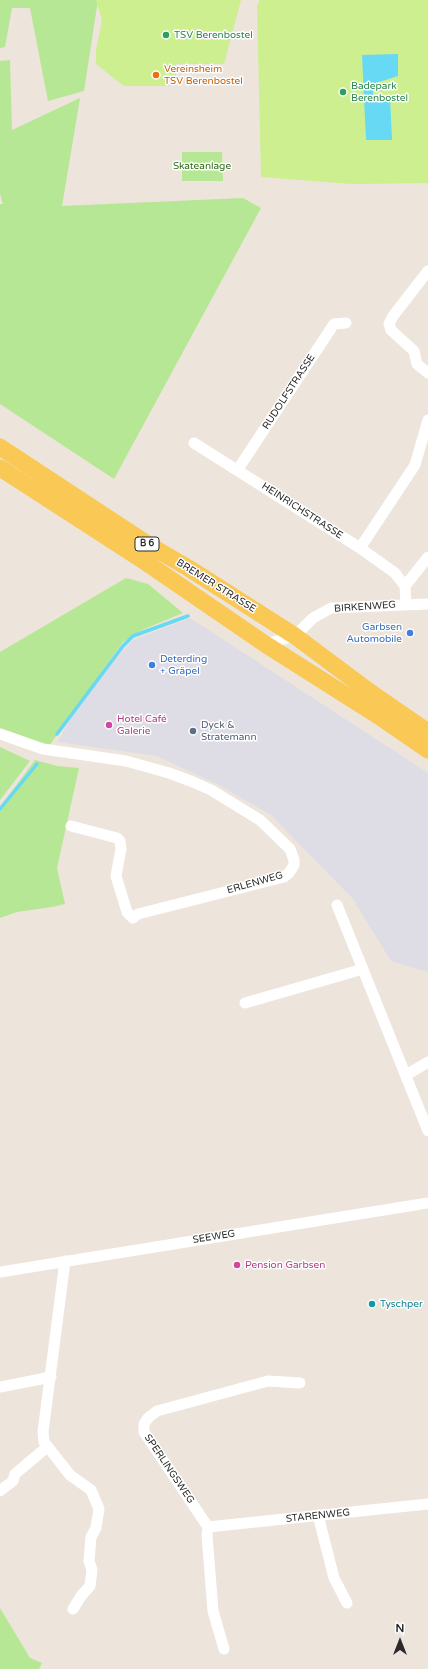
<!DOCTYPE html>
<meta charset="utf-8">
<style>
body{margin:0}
#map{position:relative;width:428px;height:1669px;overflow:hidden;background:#ede4db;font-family:"Varela Round",sans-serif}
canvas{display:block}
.north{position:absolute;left:380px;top:1621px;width:40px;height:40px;-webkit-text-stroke:3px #fff;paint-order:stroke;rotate:0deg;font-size:11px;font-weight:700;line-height:16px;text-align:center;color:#2a2a2a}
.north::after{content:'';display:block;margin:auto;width:14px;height:18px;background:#2a2a2a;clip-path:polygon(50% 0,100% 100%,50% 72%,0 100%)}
</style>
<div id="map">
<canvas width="428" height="1669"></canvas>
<div class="north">N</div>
</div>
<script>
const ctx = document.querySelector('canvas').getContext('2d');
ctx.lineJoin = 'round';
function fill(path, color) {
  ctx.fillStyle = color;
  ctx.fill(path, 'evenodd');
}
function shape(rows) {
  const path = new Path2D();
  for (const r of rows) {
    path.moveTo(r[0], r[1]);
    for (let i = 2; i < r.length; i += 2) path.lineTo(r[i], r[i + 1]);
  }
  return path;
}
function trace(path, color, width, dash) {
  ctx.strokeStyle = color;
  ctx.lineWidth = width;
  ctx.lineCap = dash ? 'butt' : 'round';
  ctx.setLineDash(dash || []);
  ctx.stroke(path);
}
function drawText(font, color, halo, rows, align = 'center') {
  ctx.font = font + ' "Varela Round",sans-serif';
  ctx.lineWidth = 3;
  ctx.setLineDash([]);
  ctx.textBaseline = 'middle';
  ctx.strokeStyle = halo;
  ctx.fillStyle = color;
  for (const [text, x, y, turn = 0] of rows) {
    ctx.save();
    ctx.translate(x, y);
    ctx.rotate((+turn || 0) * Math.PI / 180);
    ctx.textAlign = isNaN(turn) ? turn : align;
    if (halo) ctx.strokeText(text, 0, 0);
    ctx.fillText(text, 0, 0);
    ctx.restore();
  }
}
fill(shape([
 [190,618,428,773,428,972,391,961,353,899,271,815,219,785,157,756,58,742,87,687,133,640]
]), '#dedce5');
fill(shape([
 [0,0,98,0,84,91,48,101,30,8,12,8,5,47,0,48],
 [10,60,12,130,80,98,62,206,243,198,261,208,114,479,0,404,0,204,3,204,0,194,0,61],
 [182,152,222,152,223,181,182,181],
 [126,578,148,584,183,613,142,630,123,642,49,746,0,728,0,652],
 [0,747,30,761,0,800],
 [35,760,57,766,79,768,57,868,65,904,52,907,17,912,0,918,0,807],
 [0,1608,30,1658,42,1663,39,1669,0,1669]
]), '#b6e794');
fill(shape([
 [96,0,241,0,224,64,176,64,176,86,124,86,96,64,96,51,102,20],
 [260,0,428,0,428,183,352,184,261,177,257,6]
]), '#cdef8f');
fill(shape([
 [398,54,398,76,373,84,373,98,390,97,392,140,366,140,362,55]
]), '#68d9f5');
trace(shape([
 [57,734,123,646,133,636,188,616],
 [0,809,37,764]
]), '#68d9f5', 3.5);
trace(shape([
 [428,271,393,316,389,324,391,330,414,351,417,364,428,373],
 [194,443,360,548,395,573,405,586],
 [238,469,334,324,346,323],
 [360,548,415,465,428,420],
 [406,604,405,586,428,557],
 [265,644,295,636,313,618,331,608,428,604],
 [0,734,43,749,126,761,169,773,193,782,211,790,260,820,290,849,294,860,294,865,289,873,284,877,138,914,133,918,127,912,116,876,121,849,120,841,117,838,71,826],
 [337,905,428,1131],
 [245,1003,363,969],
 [406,1075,428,1062],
 [65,1261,43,1432,44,1442,70,1475,91,1490,99,1509,96,1528,91,1537,89,1561,92,1570,90,1586,81,1596,73,1609],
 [0,1272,428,1203],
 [0,1387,51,1377],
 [0,1491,13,1481,15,1474,47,1447],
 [318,1515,334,1578,347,1603],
 [208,1527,428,1504],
 [224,1649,213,1611,207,1535,208,1527,144,1432,144,1424,148,1418,157,1411,268,1381,300,1383]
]), '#fff', 11);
trace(shape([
 [0,447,149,545,190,569,295,636,370,692,428,732],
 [0,468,141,559,265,644,377,715,428,750]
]), '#f9c855', 17);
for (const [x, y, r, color] of [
 [166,35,4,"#2e9e5b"],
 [156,75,4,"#e8710a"],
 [343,92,4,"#2e9e5b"],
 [410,633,4,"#3f7fe0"],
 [152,665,4,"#3f7fe0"],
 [109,725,4,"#d1479c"],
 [193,731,4,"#5c6f8a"],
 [237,1265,4,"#d1479c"],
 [372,1304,4,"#0f9aa8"]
]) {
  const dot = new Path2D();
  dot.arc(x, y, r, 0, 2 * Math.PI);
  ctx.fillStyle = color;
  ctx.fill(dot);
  trace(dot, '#fff', 1.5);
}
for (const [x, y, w] of [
 [147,544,24]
]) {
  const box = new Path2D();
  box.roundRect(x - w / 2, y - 7, w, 14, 3);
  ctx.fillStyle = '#fff';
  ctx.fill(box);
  trace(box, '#2a2a2a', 1);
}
drawText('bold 9px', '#2a2a2a', null, [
 ["B 6",147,544]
]);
drawText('10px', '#27864d', '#fff', [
 ["TSV Berenbostel",174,35],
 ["Badepark",351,86],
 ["Berenbostel",351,98]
], 'left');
drawText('10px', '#c56008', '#fff', [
 ["Vereinsheim",164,69],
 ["TSV Berenbostel",164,81]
], 'left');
drawText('10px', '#2d6c16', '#fff', [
 ["Skateanlage",202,166]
]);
drawText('10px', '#2a2a2a', '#fff', [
 ["RUDOLFSTRASSE",289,392,-57],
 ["HEINRICHSTRASSE",302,511,33],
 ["BREMER STRASSE",216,586,32],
 ["BIRKENWEG",365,607,-4],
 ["ERLENWEG",255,883,-16],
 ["SEEWEG",214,1237,-9],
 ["SPERLINGSWEG",169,1469,56],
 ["STARENWEG",318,1516,-6]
]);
drawText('10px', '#366cbe', '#fff', [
 ["Garbsen",402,627],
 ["Automobile",402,639],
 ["Deterding",160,659,"left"],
 ["+ Gräpel",160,671,"left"]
], 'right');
drawText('10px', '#b23c85', '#fff', [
 ["Hotel Café",117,719],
 ["Galerie",117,731],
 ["Pension Garbsen",245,1265]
], 'left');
drawText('10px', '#4e5e75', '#fff', [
 ["Dyck &",201,725],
 ["Stratemann",201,737]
], 'left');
drawText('10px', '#0d838f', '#fff', [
 ["Tyschper",380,1304]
], 'left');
</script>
